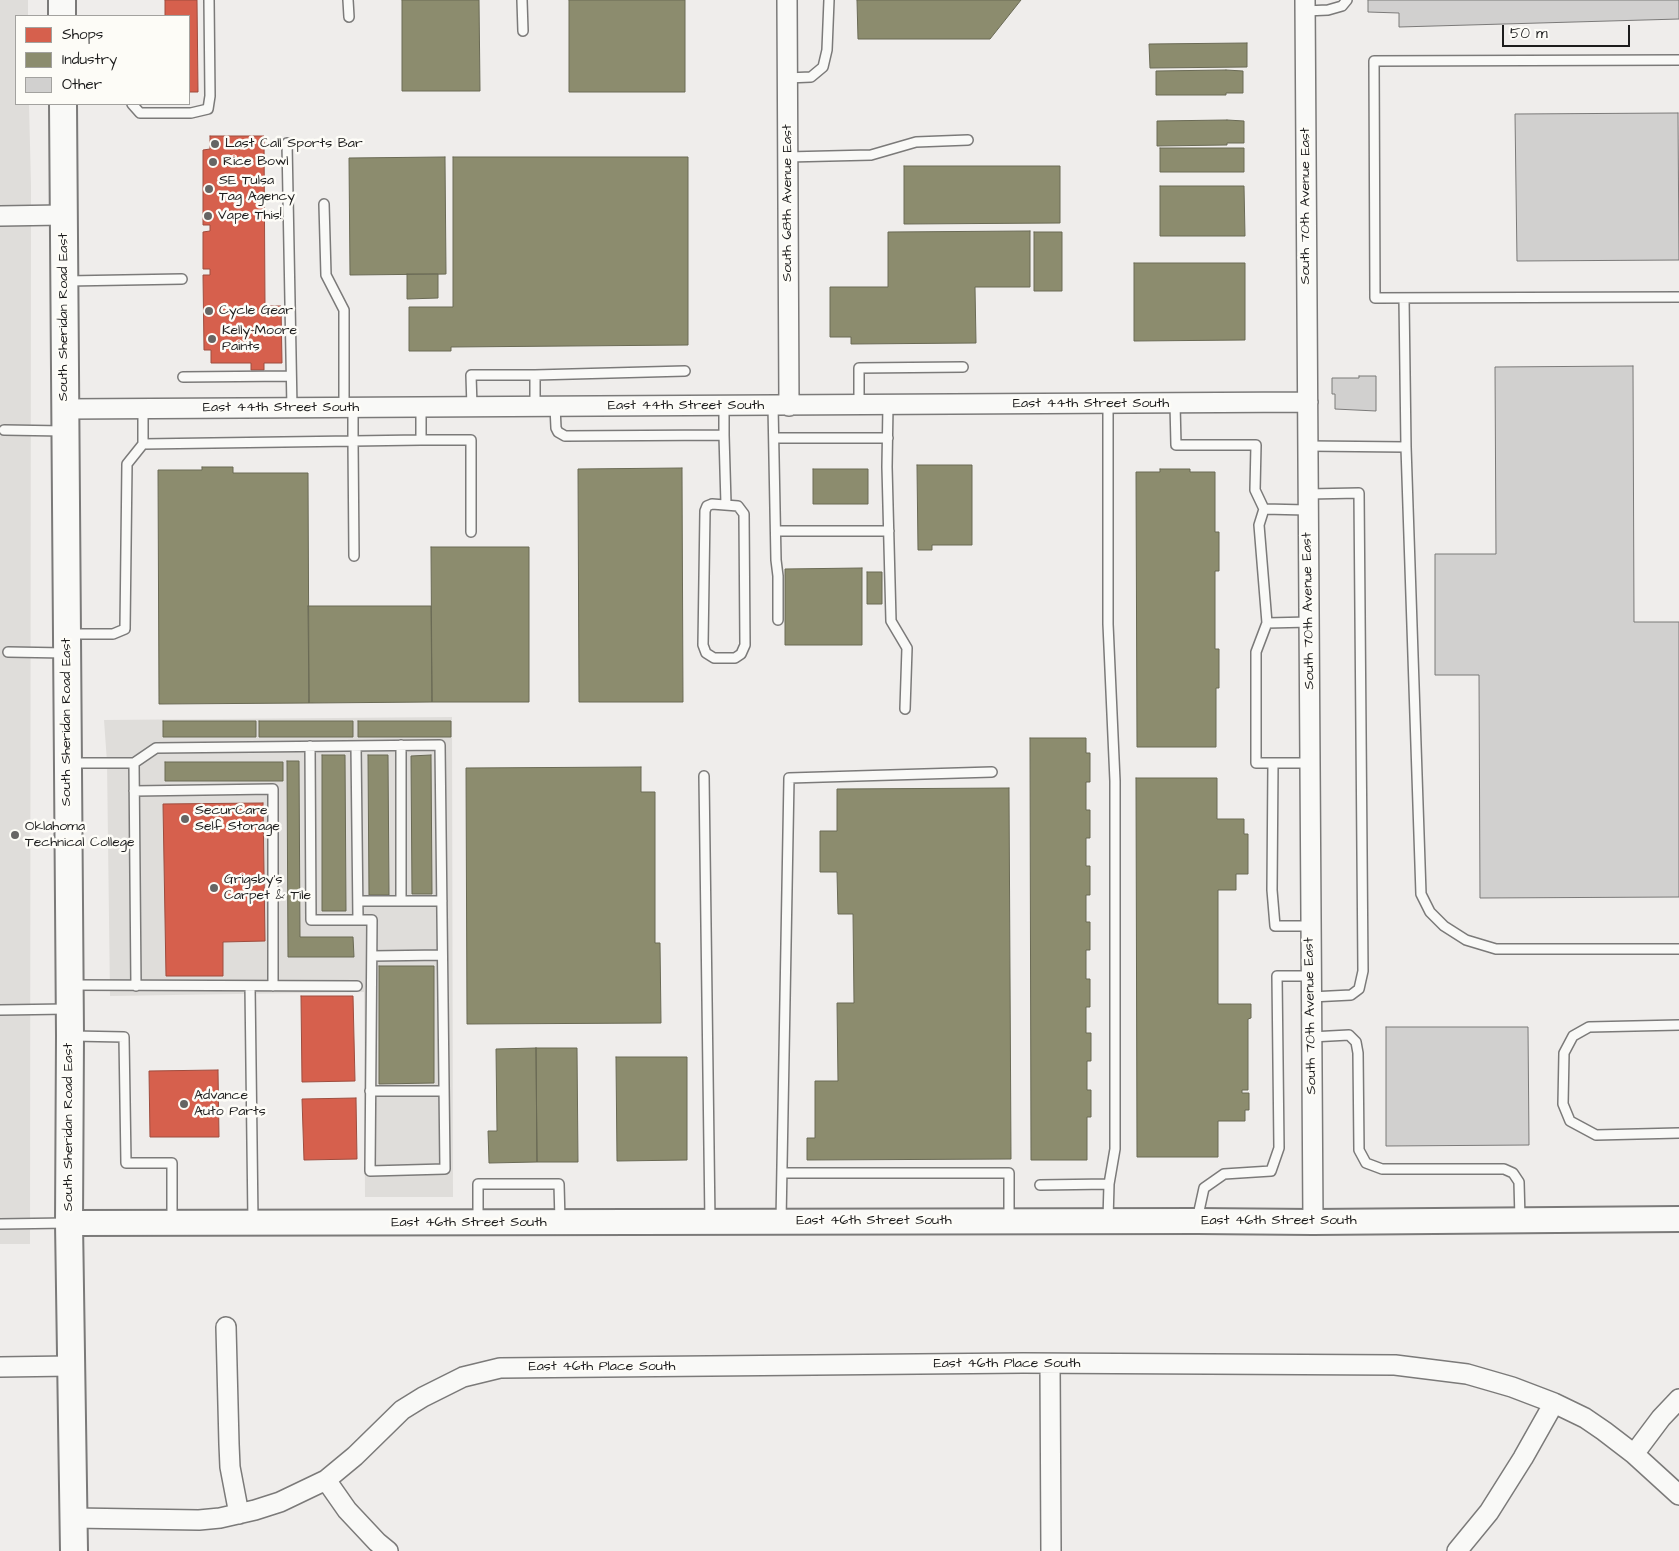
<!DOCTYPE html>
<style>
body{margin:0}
#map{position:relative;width:1679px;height:1551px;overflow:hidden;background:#efedeb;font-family:"Architects Daughter",sans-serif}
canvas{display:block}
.legend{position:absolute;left:15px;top:15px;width:175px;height:90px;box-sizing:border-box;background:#fdfcf7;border:1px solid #a3a29f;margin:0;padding:6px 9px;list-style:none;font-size:15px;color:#1c1c1c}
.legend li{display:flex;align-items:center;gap:10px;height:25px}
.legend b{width:25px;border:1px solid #a3a29f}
.scale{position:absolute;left:1502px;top:25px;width:128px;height:22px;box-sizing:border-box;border:2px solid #1c1c1c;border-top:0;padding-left:6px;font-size:15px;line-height:18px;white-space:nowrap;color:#1c1c1c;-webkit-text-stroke:4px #fdfcf7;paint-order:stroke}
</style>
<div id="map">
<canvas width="1679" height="1551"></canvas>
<ul class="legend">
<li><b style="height:14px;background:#d6604d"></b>Shops</li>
<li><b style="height:14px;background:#8c8c6e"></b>Industry</li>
<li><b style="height:14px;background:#d1d0cf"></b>Other</li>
</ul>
<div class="scale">50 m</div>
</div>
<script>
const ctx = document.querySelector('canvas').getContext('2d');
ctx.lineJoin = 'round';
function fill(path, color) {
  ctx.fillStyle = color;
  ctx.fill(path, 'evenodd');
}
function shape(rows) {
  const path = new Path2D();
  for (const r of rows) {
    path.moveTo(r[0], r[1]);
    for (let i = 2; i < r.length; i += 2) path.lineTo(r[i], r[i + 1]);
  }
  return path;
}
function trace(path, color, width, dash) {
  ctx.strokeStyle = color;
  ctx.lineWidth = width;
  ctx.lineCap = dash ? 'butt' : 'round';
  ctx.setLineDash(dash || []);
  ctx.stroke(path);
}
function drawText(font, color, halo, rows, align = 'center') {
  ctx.font = font + ' "Architects Daughter",sans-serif';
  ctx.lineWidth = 5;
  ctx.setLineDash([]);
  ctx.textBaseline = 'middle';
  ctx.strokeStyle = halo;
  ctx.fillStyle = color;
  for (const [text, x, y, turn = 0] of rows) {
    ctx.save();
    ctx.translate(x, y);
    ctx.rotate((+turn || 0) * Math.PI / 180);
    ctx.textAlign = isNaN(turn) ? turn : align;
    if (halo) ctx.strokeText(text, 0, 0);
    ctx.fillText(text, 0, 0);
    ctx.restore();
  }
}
fill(shape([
 [0,0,28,0,28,16,16,16,16,104,29,104,31,186,30,1244,0,1244],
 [452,717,453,1197,365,1197,364,992,110,996,107,762,104,720]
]), '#dfddda');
const shops = shape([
 [165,0,197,0,198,92,189,92,189,16,165,16,165,0],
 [210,136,264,136,265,306,281,306,282,363,264,363,264,370,251,370,251,363,211,363,211,350,204,350,203,275,210,275,210,269,203,269,203,232,210,231,210,225,203,225,203,150,210,149,210,136],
 [263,803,265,941,223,942,223,976,166,976,163,804,263,803],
 [301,996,353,996,355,1081,302,1082,301,996],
 [218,1070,219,1137,150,1137,149,1071,218,1070],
 [356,1098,357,1159,304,1160,302,1099,356,1098]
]);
fill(shops, '#d6604d');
trace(shops, '#9e4c3e', 1);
const industry = shape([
 [402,0,479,0,480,91,402,91,402,0],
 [569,0,685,0,685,92,569,92,569,0],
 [857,0,1021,0,990,39,858,39,857,0],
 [1247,43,1247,67,1150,68,1149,44,1247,43],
 [1226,70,1243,71,1243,93,1226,93,1226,95,1156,95,1156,71,1226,70],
 [1227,120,1244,121,1244,143,1227,143,1227,145,1157,146,1157,121,1227,120],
 [1160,148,1244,148,1244,172,1160,172,1160,148],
 [445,157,446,274,350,275,349,158,445,157],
 [453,157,688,157,688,345,451,347,451,351,409,351,409,307,453,307,453,157],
 [904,166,1060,166,1060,223,904,224,904,166],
 [1160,186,1244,186,1245,236,1160,236,1160,186],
 [1030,231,1030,287,975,287,976,343,851,344,851,337,830,337,830,287,888,287,888,232,1030,231],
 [1034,232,1062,232,1062,291,1034,291,1034,232],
 [1134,263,1245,263,1245,340,1134,341,1134,263],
 [407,274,438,274,438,298,407,299,407,274],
 [917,465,972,465,972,545,932,545,932,550,918,550,917,465],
 [202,467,233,467,233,473,308,473,309,703,159,704,158,470,202,470,202,467],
 [682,468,683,702,579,702,578,469,682,468],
 [813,469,868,469,868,504,813,504,813,469],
 [1160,469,1190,469,1190,472,1215,472,1215,532,1219,532,1219,571,1215,571,1215,649,1219,649,1219,688,1216,688,1216,747,1137,747,1136,472,1160,472,1160,469],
 [431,547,529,547,529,702,432,702,431,547],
 [862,568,862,645,785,645,785,569,862,568],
 [867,572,882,572,882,604,867,604,867,572],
 [308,606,431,606,432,702,309,703,308,606],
 [163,721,256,721,256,737,163,737,163,721],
 [259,721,353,721,353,737,259,737,259,721],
 [358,721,451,721,451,737,358,737,358,721],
 [1030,738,1086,738,1086,753,1090,753,1090,782,1086,782,1086,810,1090,810,1090,838,1086,838,1086,866,1090,866,1090,895,1086,895,1086,922,1090,922,1090,950,1086,950,1086,979,1090,979,1090,1007,1086,1007,1086,1033,1091,1033,1091,1061,1087,1061,1087,1090,1091,1090,1091,1117,1087,1117,1087,1160,1031,1160,1030,738],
 [322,755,345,755,346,911,322,911,322,755],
 [368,755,388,755,389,895,369,895,368,755],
 [431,755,432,894,412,894,411,756,431,755],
 [287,761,299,761,300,937,353,937,354,957,288,957,287,761],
 [165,762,283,762,283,781,165,781,165,762],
 [641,767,641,792,655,792,655,943,660,943,661,1023,467,1024,466,768,641,767],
 [1136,778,1217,778,1217,819,1244,819,1244,834,1248,834,1248,874,1236,874,1236,890,1218,890,1218,1004,1251,1004,1251,1018,1248,1019,1248,1090,1242,1090,1242,1093,1249,1093,1249,1110,1245,1110,1245,1121,1218,1121,1218,1157,1137,1157,1136,778],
 [1009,788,1011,1159,807,1160,807,1138,815,1138,815,1081,838,1081,837,1003,854,1003,853,914,838,914,837,872,820,872,820,831,837,831,837,789,1009,788],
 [379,966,434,966,434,1083,379,1084,379,966],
 [536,1048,577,1048,578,1162,537,1162,536,1048],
 [536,1048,537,1162,489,1163,488,1131,497,1131,496,1049,536,1048],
 [616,1057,687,1057,687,1160,617,1161,616,1057]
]);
fill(industry, '#8c8c6e');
trace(industry, '#6a6a55', 1);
const building = shape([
 [1368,0,1679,0,1679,19,1399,27,1399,13,1368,12,1368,0],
 [1678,113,1679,260,1517,261,1515,114,1678,113],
 [1633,366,1634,622,1679,622,1679,897,1480,898,1479,675,1435,675,1435,554,1496,554,1495,367,1633,366],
 [1359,376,1376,376,1376,411,1335,409,1335,394,1332,394,1332,378,1359,378,1359,376],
 [1386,1027,1528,1027,1529,1145,1386,1146,1386,1027]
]);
fill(building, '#d1d0cf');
trace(building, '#7b7a79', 1);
const service = shape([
 [348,0,349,17],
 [522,0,523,31],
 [1305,11,1328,10,1342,6,1347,0],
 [1679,60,1374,61,1375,298,1679,297],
 [787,78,811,77,823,67,827,50,829,0],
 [132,104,140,113,191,113,208,109,210,96,209,0],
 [287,143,292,408],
 [787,157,871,155,916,142,968,140],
 [324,204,326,275,344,310,344,408],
 [67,281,182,279],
 [1404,298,1406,447],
 [535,375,685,371],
 [183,377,291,376],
 [1175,404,1176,445,1256,445,1255,490,1264,509,1307,510],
 [859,405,859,368,963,367],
 [888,405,887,467,891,621,907,648,905,709],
 [555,406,556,428,558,432,565,436,724,435,724,405],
 [773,406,776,560,778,576,778,620],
 [472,407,471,375,535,375,535,406],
 [4,430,64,431],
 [724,435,726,504],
 [774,438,888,438],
 [421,440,471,440,471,532],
 [143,444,353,441,353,408],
 [1308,446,1406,447,1421,894,1430,912,1444,926,1466,940,1496,949,1679,949],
 [1308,494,1359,493,1363,971,1359,989,1351,995,1311,997],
 [712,504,738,506,744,514,745,645,741,654,735,658,714,658,706,653,703,645,705,511,707,506,712,504],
 [1264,509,1259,525,1267,623,1256,652,1256,763,1311,763],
 [776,531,889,531],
 [354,556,353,441,421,440,421,407],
 [1267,623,1310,622],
 [69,634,113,634,125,629,127,464,143,444,143,409],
 [8,652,65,653],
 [401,745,401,901],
 [356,746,358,920],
 [71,763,134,763,156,748,440,745,445,1169,370,1171,372,920,311,920,310,746],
 [134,763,136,986],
 [1273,763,1272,890,1275,926,1310,926],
 [704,776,710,1222],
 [134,791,273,789,273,986],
 [358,901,442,901],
 [372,956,442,955],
 [72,985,357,986],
 [250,986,253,1221],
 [0,1010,67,1009],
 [1679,1025,1589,1027,1573,1036,1564,1053,1563,1104,1570,1121,1596,1135,1679,1133],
 [73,1036,124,1037,126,1163,172,1163,172,1222],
 [1311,1037,1349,1035,1356,1042,1358,1053,1359,1150,1366,1163,1382,1169,1504,1169,1513,1173,1519,1182,1520,1219],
 [370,1091,444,1091],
 [782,1173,1009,1173,1009,1219],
 [1040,1185,1109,1184],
 [1108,1220,1109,1184,1115,1149,1115,781,1108,624,1108,404],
 [1197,1220,1204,1188,1224,1174,1271,1171,1279,1148,1277,976,1310,976],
 [781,1221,789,778,992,772],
 [478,1222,478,1184,559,1184,560,1221],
 [0,1224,67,1223]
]);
const minor = shape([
 [787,0,789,406],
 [1305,0,1313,1222],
 [0,216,63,215],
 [65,409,1308,402],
 [226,1327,229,1444,230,1467,239,1514],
 [1050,1364,1051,1551],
 [0,1367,71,1366],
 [1634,1454,1661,1418,1679,1399],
 [326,1480,355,1456,402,1410,423,1397,463,1377,500,1368,1023,1363,1395,1365,1467,1374,1512,1387,1554,1403,1585,1418,1604,1431,1634,1454,1679,1495],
 [74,1518,199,1520,220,1518,255,1510,280,1502,326,1480,347,1510,377,1542,388,1551],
 [1457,1551,1489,1512,1523,1458,1554,1403]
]);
const tertiary = shape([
 [69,1223,1197,1221,1313,1222,1679,1219]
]);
const secondary = shape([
 [62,0,62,16],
 [63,104,70,1036,69,1223,74,1551]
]);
trace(service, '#7b7a79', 12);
trace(minor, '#7b7a79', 22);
trace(tertiary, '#7b7a79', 28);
trace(secondary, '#7b7a79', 30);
trace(service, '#f9f9f7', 9);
trace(minor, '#f9f9f7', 19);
trace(tertiary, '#f9f9f7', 24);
trace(secondary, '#f9f9f7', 26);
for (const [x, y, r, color] of [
 [215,144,5,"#666564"],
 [213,162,5,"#666564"],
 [209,189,5,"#666564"],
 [208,216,5,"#666564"],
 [209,311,5,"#666564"],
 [212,339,5,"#666564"],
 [185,819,5,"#666564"],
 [15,835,5,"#666564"],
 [214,888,5,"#666564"],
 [184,1104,5,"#666564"]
]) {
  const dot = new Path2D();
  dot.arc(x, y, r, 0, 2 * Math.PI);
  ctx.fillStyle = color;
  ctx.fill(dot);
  trace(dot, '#fdfcf7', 2);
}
drawText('14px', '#1c1c1c', '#fdfcf7', [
 ["Last Call Sports Bar",225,144],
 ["Rice Bowl",223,162],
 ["SE Tulsa",219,181],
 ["Tag Agency",219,197],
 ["Vape This!",218,216],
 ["Cycle Gear",219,311],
 ["Kelly-Moore",222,331],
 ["Paints",222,347],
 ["SecurCare",195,811],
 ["Self Storage",195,827],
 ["Oklahoma",25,827],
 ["Technical College",25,843],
 ["Grigsby's",224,880],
 ["Carpet & Tile",224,896],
 ["Advance",194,1096],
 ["Auto Parts",194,1112]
], 'left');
drawText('14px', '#1c1c1c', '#fdfcf7', [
 ["South 68th Avenue East",788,203,-90],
 ["South 70th Avenue East",1306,206,-90],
 ["South Sheridan Road East",64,317,-90],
 ["East 44th Street South",1091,404],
 ["East 44th Street South",686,406],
 ["East 44th Street South",281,408],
 ["South 70th Avenue East",1309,611,-91],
 ["South Sheridan Road East",67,722,-90],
 ["South 70th Avenue East",1311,1016,-91],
 ["South Sheridan Road East",69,1127,-90],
 ["East 46th Street South",874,1221],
 ["East 46th Street South",1279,1221],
 ["East 46th Street South",469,1223],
 ["East 46th Place South",1007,1364],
 ["East 46th Place South",602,1367]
]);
</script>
